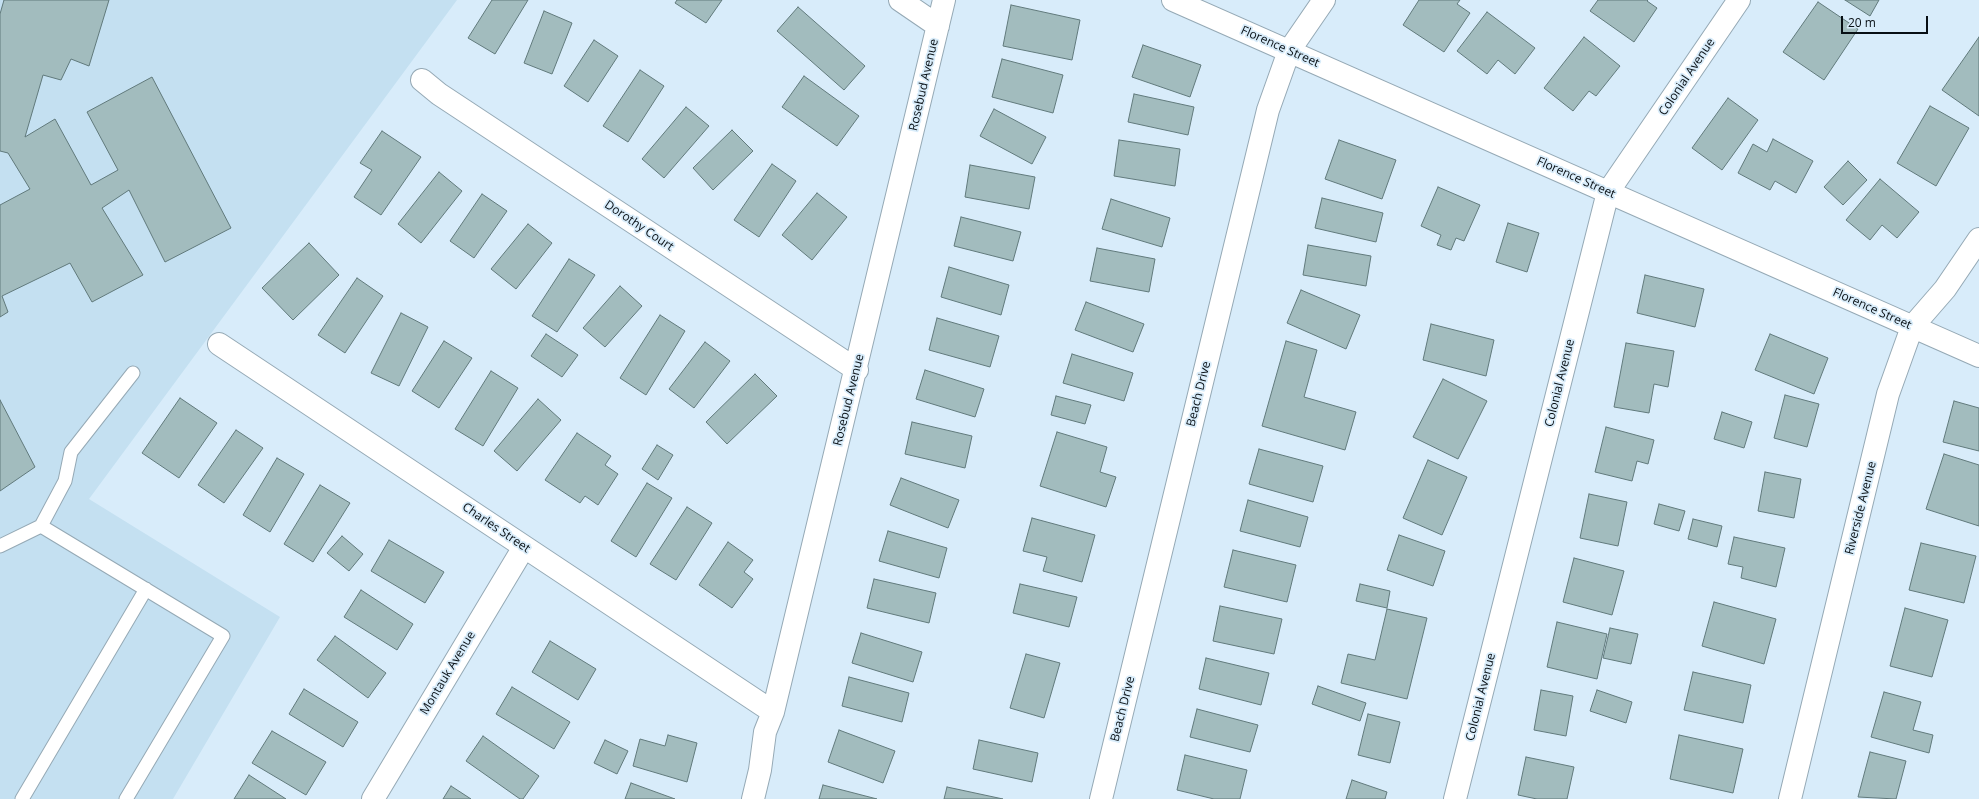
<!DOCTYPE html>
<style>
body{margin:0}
#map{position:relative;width:1979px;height:799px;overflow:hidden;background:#d8ecfa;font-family:"Open Sans",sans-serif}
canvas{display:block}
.scale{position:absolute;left:1841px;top:16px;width:87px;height:18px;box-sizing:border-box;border:2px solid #080f14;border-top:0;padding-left:5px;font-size:12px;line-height:14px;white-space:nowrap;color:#080f14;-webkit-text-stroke:3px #d8ecfa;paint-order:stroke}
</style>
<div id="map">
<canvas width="1979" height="799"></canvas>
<div class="scale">20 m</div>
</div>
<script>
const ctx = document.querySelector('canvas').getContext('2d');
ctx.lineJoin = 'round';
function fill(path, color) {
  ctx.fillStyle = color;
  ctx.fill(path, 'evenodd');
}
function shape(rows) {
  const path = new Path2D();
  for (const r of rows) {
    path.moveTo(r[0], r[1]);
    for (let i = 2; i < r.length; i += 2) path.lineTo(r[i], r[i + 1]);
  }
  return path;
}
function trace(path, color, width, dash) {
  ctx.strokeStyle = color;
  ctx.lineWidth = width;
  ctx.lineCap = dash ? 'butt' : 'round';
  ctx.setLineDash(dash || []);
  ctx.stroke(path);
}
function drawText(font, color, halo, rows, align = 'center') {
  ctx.font = font + ' "Open Sans",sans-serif';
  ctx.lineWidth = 3.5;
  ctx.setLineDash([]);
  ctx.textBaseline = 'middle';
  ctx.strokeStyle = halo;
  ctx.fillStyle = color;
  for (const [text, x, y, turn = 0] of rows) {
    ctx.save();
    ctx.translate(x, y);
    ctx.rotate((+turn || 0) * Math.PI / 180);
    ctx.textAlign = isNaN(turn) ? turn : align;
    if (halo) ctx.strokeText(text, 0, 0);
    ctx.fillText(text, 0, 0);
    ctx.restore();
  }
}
fill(shape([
 [0,0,457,0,89,499,280,617,173,799,0,799]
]), '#c4e0f1');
const building = shape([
 [4,0,109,0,89,66,71,59,61,80,43,75,25,137,55,119,91,185,118,170,87,112,152,77,231,228,165,262,129,190,102,208,143,275,92,302,70,263,2,296,8,312,0,317,0,205,30,189,8,153,0,151,0,14,4,0],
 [492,0,528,0,495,54,468,38,492,0],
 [677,0,722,0,706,23,675,3,677,0],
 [1419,0,1460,0,1457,4,1470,13,1444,52,1403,25,1419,0],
 [1598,0,1648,0,1647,1,1657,8,1634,42,1590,11,1598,0],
 [1845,0,1879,0,1870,16,1845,0],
 [1818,2,1858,29,1824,80,1783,52,1818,2],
 [1011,5,1080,20,1072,60,1003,46,1011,5],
 [798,7,865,66,844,90,777,31,798,7],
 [544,11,572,23,552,74,524,63,544,11],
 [1487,12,1535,48,1515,74,1498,60,1487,74,1457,51,1487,12],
 [1584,37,1620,66,1596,96,1589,91,1573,111,1544,88,1584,37],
 [1979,37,1979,116,1942,90,1979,37],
 [594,40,618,56,588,102,564,86,594,40],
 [1143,45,1201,65,1190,97,1132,77,1143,45],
 [1002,59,1063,75,1053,113,992,97,1002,59],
 [640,70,664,86,628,142,603,126,640,70],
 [804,76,859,116,837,146,782,107,804,76],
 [1134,94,1194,107,1188,135,1128,122,1134,94],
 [1728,98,1758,120,1722,170,1692,148,1728,98],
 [1930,106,1969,128,1936,186,1897,163,1930,106],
 [686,107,709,126,664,178,642,159,686,107],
 [994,109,1046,137,1032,164,980,136,994,109],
 [732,130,753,151,713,190,693,168,732,130],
 [382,131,421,157,381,215,354,197,372,170,360,163,382,131],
 [1773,139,1813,161,1796,193,1775,181,1770,190,1738,173,1753,144,1767,152,1773,139],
 [1119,140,1180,149,1175,186,1114,176,1119,140],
 [1339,140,1396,160,1382,199,1325,179,1339,140],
 [1848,161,1867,180,1843,205,1824,187,1848,161],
 [772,164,796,181,759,237,734,220,772,164],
 [970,165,1035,177,1029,209,965,197,970,165],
 [439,172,462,191,421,243,398,224,439,172],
 [1880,179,1919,212,1897,238,1882,225,1870,240,1846,220,1880,179],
 [1438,187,1480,205,1464,241,1456,238,1451,250,1437,245,1441,235,1421,226,1438,187],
 [817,193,847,217,812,260,782,235,817,193],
 [482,194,507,211,474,258,450,241,482,194],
 [1322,198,1383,213,1376,242,1315,228,1322,198],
 [1111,199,1170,218,1162,247,1102,229,1111,199],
 [961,217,1021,232,1013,261,954,246,961,217],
 [1508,223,1539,233,1527,272,1496,262,1508,223],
 [528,224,552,243,516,289,491,269,528,224],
 [309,243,339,275,293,320,262,288,309,243],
 [1308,245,1371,256,1366,286,1303,275,1308,245],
 [1097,248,1155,259,1149,292,1090,281,1097,248],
 [569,259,595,275,557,332,532,316,569,259],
 [949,267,1009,285,1001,315,941,297,949,267],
 [1645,275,1704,289,1695,327,1637,313,1645,275],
 [357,278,383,296,345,353,318,335,357,278],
 [620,286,642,306,605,347,583,328,620,286],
 [1301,290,1360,315,1346,349,1287,323,1301,290],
 [1086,302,1144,324,1133,352,1075,330,1086,302],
 [401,313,428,327,399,386,371,373,401,313],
 [660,315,685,331,646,395,620,378,660,315],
 [937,318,999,336,990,367,929,350,937,318],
 [1431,324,1494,340,1486,376,1423,360,1431,324],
 [546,334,578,355,562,377,531,356,546,334],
 [1770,334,1828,358,1814,394,1755,370,1770,334],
 [444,341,472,358,439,408,412,391,444,341],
 [1286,341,1317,350,1304,397,1356,412,1345,450,1262,426,1286,341],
 [705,342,730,361,694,408,669,389,705,342],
 [1626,343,1674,351,1668,387,1654,384,1649,413,1614,407,1626,343],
 [1072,354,1133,373,1124,401,1063,383,1072,354],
 [925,370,984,389,975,417,916,399,925,370],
 [491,371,518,388,483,446,455,429,491,371],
 [755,374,777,396,727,444,706,422,755,374],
 [1443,379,1487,401,1458,459,1413,437,1443,379],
 [1785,395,1819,404,1807,447,1774,438,1785,395],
 [1056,396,1091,405,1085,424,1051,415,1056,396],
 [180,398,217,423,179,478,142,453,180,398],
 [538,399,561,420,517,471,494,451,538,399],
 [0,400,35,467,0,491,0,400],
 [1954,401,1979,408,1979,451,1943,442,1954,401],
 [1722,412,1752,422,1744,448,1714,439,1722,412],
 [912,422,972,436,965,468,905,454,912,422],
 [1606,427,1654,440,1648,464,1637,461,1632,481,1595,472,1606,427],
 [236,430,263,448,224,503,198,485,236,430],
 [1057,432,1107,447,1100,472,1116,477,1106,507,1040,486,1057,432],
 [577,433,611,456,605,465,618,474,598,505,585,496,580,503,545,480,577,433],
 [657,445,673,455,658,480,642,469,657,445],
 [1259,449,1323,466,1313,502,1249,484,1259,449],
 [1944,454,1979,465,1979,526,1926,509,1944,454],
 [277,458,304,474,270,532,243,515,277,458],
 [1428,460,1467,477,1442,535,1403,518,1428,460],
 [1765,472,1801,479,1794,518,1758,511,1765,472],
 [901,478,959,500,948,528,890,505,901,478],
 [647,483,672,498,636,557,611,541,647,483],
 [320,485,350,503,313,562,284,544,320,485],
 [1589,494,1627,502,1618,546,1580,538,1589,494],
 [1248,500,1308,517,1300,547,1240,531,1248,500],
 [1659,504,1685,511,1679,531,1654,524,1659,504],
 [687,507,712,523,676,580,650,564,687,507],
 [1032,518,1095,535,1082,582,1043,571,1047,557,1023,551,1032,518],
 [1693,519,1722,526,1717,547,1688,539,1693,519],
 [888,531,947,548,939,578,879,561,888,531],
 [1399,535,1445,551,1433,586,1387,570,1399,535],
 [342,536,363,554,349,571,327,553,342,536],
 [1734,537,1785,548,1776,587,1741,578,1743,567,1728,564,1734,537],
 [389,540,444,572,425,603,371,571,389,540],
 [728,542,753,560,744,572,753,579,732,608,699,585,728,542],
 [1921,543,1976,556,1964,603,1909,590,1921,543],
 [1233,550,1296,565,1287,602,1224,587,1233,550],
 [1574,558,1624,571,1612,615,1563,602,1574,558],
 [874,579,936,593,929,623,867,608,874,579],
 [1020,584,1077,597,1069,627,1013,613,1020,584],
 [1360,584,1390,591,1387,608,1356,601,1360,584],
 [361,590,413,624,397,650,344,617,361,590],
 [1714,602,1776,619,1764,664,1702,646,1714,602],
 [1220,606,1282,619,1274,654,1213,641,1220,606],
 [1905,608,1948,620,1932,677,1890,666,1905,608],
 [1387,609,1427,618,1407,699,1341,683,1348,654,1375,660,1387,609],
 [1557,622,1607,634,1597,679,1547,667,1557,622],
 [1610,628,1638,634,1631,664,1603,658,1610,628],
 [861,633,922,652,913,682,852,663,861,633],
 [335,636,386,673,368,698,317,660,335,636],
 [550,641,596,669,578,700,532,672,550,641],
 [1026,654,1060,663,1044,718,1010,708,1026,654],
 [1206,658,1269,673,1261,705,1199,689,1206,658],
 [1693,672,1751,685,1743,723,1684,710,1693,672],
 [849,677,909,693,902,722,842,706,849,677],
 [1318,686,1366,703,1360,721,1312,704,1318,686],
 [512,687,570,722,554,749,496,714,512,687],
 [304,689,358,722,343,747,289,714,304,689],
 [1541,690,1573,696,1566,736,1534,730,1541,690],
 [1597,690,1632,702,1626,723,1590,711,1597,690],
 [1884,692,1921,702,1913,730,1933,735,1929,753,1871,737,1884,692],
 [1197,709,1258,725,1250,752,1190,737,1197,709],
 [1368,714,1400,722,1390,763,1358,755,1368,714],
 [839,730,895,751,883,783,828,762,839,730],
 [272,731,326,762,306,795,252,763,272,731],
 [668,735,697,743,687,782,633,766,640,739,665,746,668,735],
 [1679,735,1743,749,1733,793,1670,779,1679,735],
 [483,736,539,776,523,799,520,799,466,761,483,736],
 [605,740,628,751,617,774,594,763,605,740],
 [979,740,1038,753,1032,782,973,769,979,740],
 [1870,752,1906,761,1896,799,1858,797,1870,752],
 [1185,755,1247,770,1240,799,1214,799,1177,790,1185,755],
 [1526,757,1574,767,1567,799,1537,799,1518,795,1526,757],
 [249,775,286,799,234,799,249,775],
 [1352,780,1387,792,1385,799,1346,799,1352,780],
 [631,783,675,799,625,799,631,783],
 [823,785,877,799,819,799,823,785],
 [451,786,471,799,443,799,451,786],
 [947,787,1003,799,944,799,947,787]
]);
fill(building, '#a2bcbe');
trace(building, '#617a7c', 1);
const service = shape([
 [41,526,65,481,71,452,133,373],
 [0,546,41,526,223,636,126,799],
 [22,799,146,589]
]);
const minor = shape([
 [900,0,938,26],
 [1173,0,1979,356],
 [422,80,439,94,857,370],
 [219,344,773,712],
 [373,799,524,547],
 [753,799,760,770,765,732,773,712,944,0],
 [1101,799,1268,110,1289,51,1324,0],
 [1455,799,1608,192,1739,0],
 [1790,799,1888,394,1912,327,1945,289,1979,239]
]);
trace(service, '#95a9b5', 15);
trace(minor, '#95a9b5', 24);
trace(service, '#fff', 13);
trace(minor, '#fff', 22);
drawText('12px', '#080f14', '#d8ecfa', [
 ["Florence Street",1280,47,24],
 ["Colonial Avenue",1687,77,-56],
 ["Rosebud Avenue",924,85,-77],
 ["Florence Street",1576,178,24],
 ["Dorothy Court",639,226,34],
 ["Florence Street",1872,309,24],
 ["Colonial Avenue",1560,383,-76],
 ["Beach Drive",1199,394,-76],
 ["Rosebud Avenue",849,400,-76],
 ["Riverside Avenue",1861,508,-76],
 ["Charles Street",496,528,34],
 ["Montauk Avenue",448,673,-59],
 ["Colonial Avenue",1481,697,-76],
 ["Beach Drive",1123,709,-76]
]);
</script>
